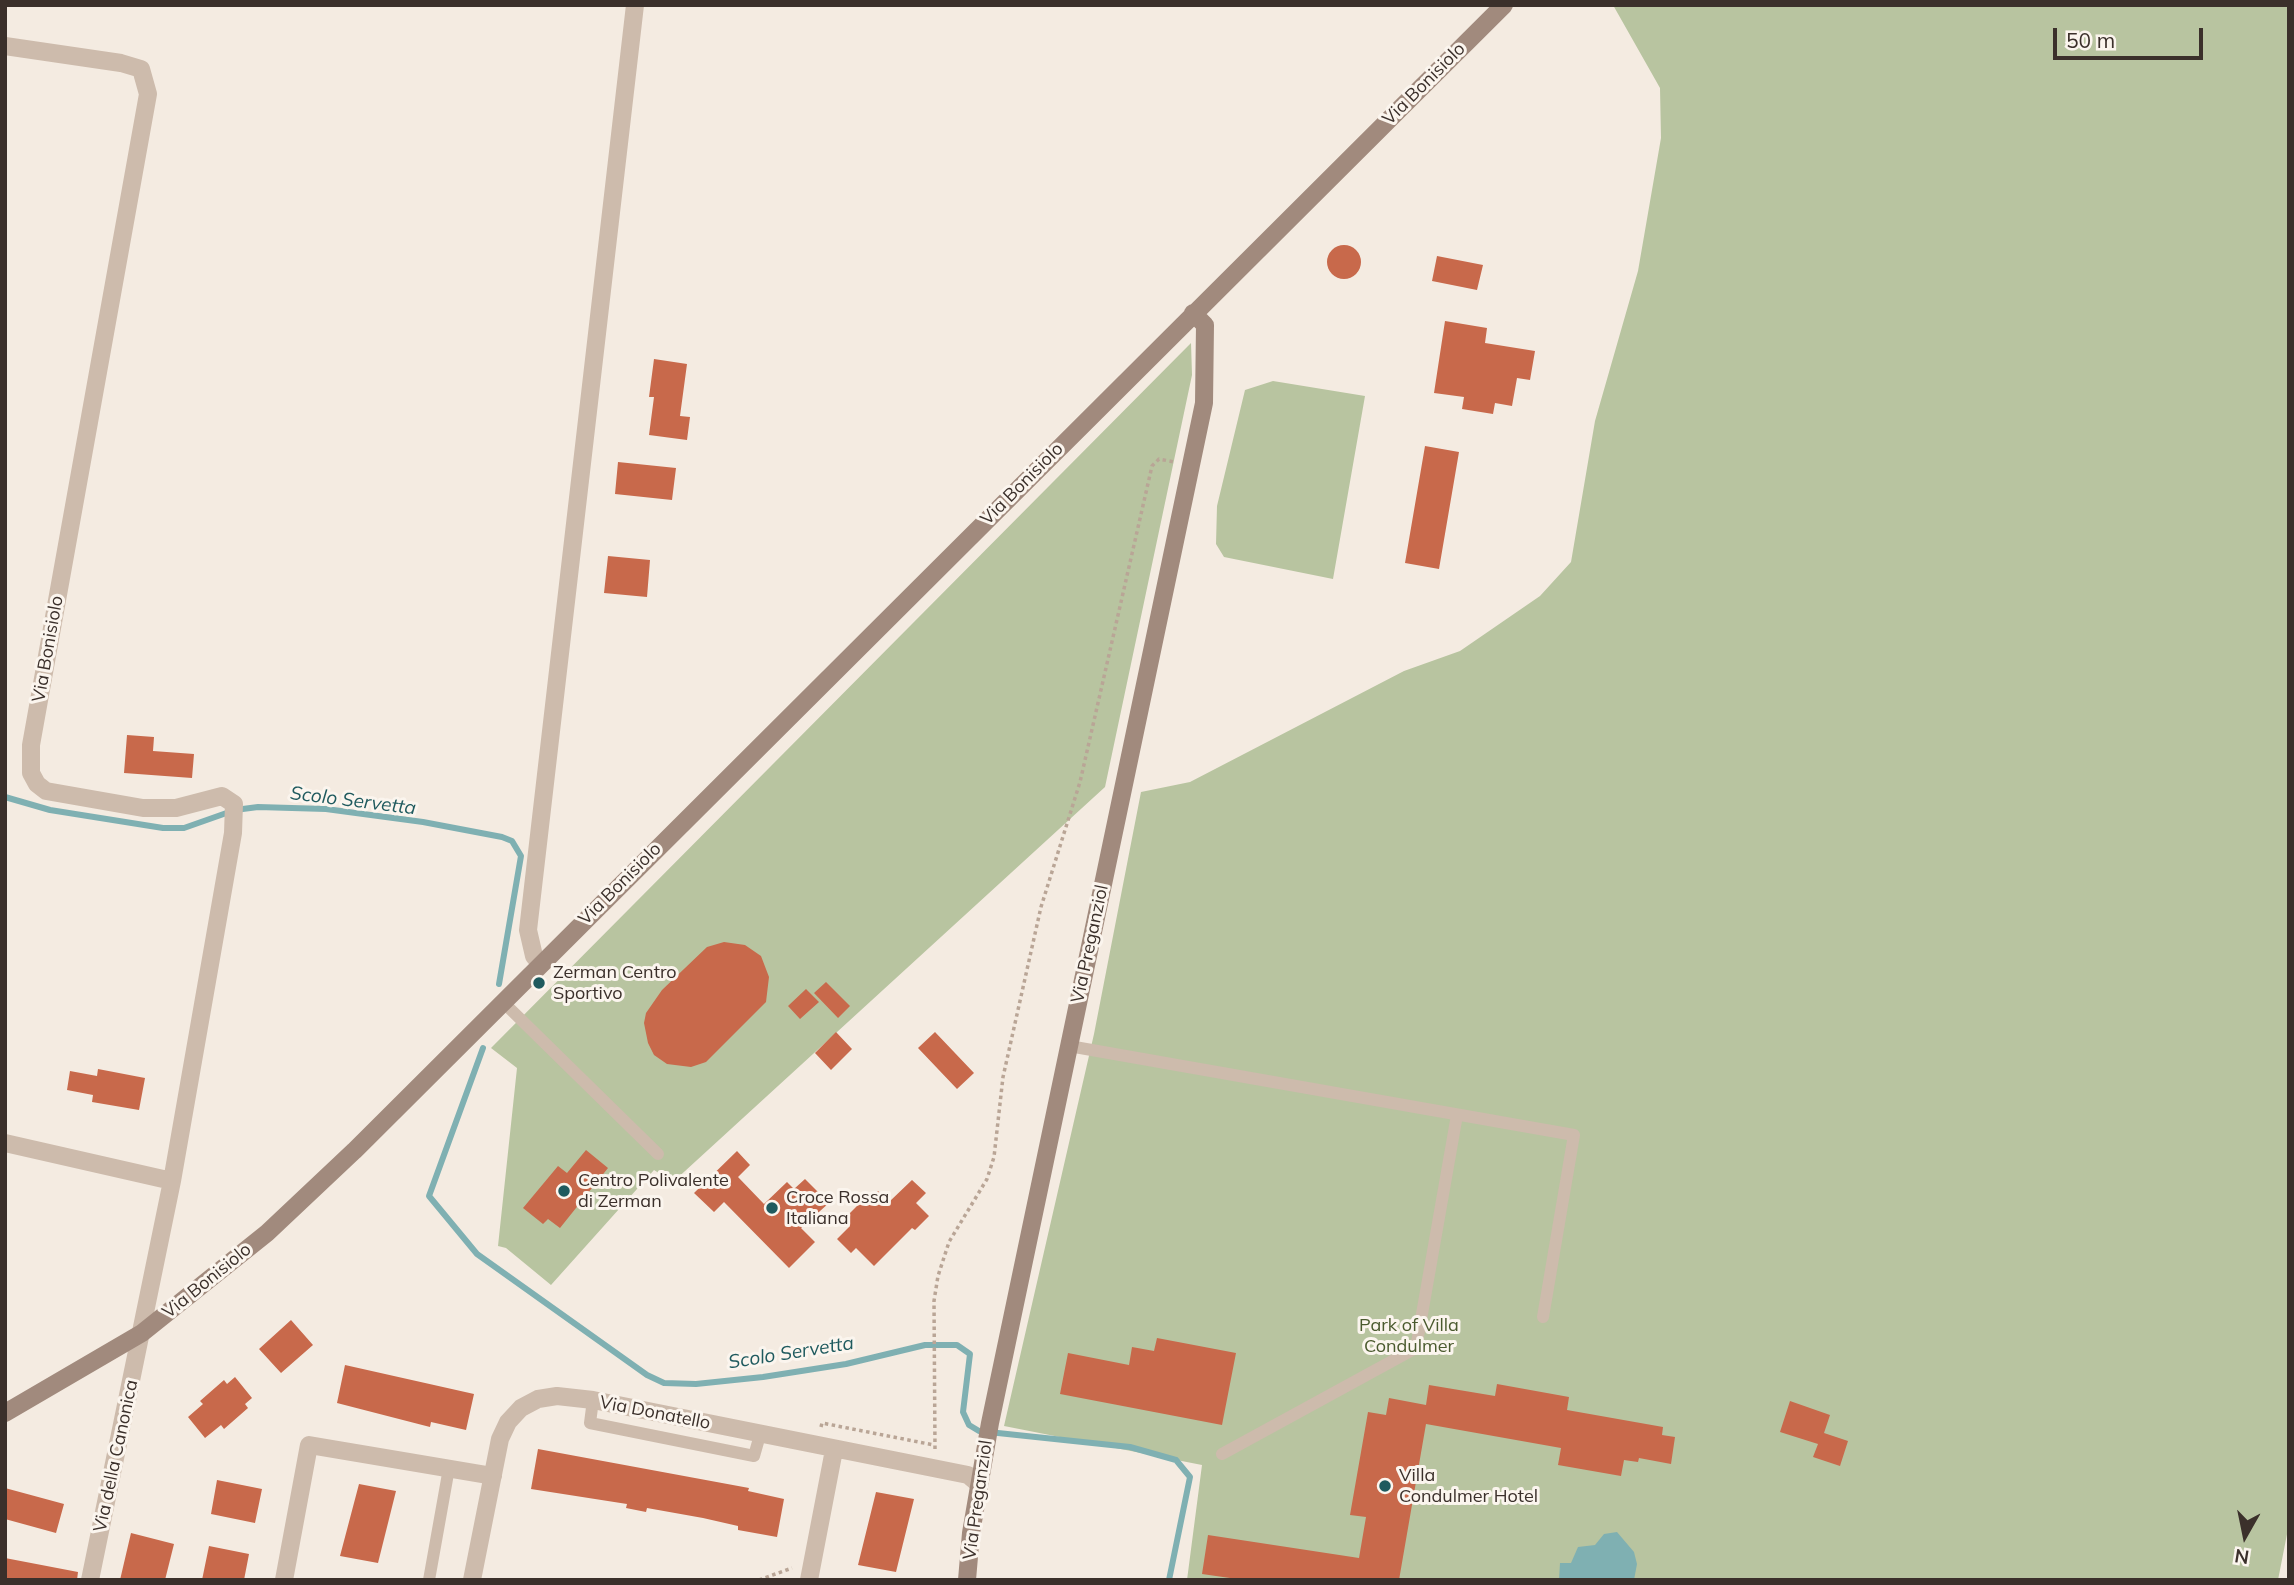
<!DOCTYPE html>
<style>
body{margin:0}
#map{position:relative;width:2294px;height:1585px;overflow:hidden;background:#f4ebe1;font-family:Mulish,sans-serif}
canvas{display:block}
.frame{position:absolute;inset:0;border:7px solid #3b302b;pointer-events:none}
.north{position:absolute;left:2210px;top:1501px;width:70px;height:70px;-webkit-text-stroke:5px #fbf5ee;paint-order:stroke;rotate:189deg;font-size:19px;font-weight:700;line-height:28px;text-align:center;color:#3b302b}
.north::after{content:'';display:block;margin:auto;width:24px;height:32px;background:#3b302b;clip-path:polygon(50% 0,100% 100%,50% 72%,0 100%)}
.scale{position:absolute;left:2053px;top:28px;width:150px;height:32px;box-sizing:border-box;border:4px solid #3b302b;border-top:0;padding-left:9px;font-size:21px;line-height:24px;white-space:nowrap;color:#3b302b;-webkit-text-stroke:5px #fbf5ee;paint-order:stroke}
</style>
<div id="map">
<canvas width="2294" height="1585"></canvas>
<div class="frame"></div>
<div class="north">N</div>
<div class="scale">50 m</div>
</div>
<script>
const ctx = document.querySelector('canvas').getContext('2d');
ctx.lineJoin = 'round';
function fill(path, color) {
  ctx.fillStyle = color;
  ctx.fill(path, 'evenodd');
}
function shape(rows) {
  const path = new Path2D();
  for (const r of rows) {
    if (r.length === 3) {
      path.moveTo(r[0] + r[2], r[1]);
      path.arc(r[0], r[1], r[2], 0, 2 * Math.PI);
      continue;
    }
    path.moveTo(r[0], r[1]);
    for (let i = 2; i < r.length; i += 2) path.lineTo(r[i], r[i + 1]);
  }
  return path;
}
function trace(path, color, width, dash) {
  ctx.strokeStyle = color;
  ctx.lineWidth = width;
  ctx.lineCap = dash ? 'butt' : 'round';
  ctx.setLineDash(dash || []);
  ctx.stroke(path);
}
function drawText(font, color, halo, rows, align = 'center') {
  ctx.font = font + ' Mulish,sans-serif';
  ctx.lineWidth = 6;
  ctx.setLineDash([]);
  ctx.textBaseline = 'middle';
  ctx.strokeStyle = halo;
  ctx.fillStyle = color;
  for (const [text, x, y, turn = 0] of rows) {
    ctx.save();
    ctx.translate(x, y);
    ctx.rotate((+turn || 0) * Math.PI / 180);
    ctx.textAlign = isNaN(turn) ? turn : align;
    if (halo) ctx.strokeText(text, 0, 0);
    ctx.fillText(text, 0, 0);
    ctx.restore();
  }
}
fill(shape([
 [1613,5,2289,5,2289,1524,2278,1580,1187,1580,1202,1465,1004,1426,1094,1034,1141,792,1190,782,1404,671,1460,651,1540,596,1571,562,1595,421,1638,271,1661,138,1660,88],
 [1191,343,1192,375,1105,787,673,1182,654,1170,551,1285,506,1248,498,1246,517,1068,491,1048],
 [1273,381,1365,396,1333,579,1224,557,1216,544,1217,506,1245,390]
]), '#b8c4a0');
fill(shape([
 [1617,1532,1634,1552,1637,1564,1634,1580,1559,1580,1560,1563,1571,1563,1578,1547,1595,1545,1604,1534]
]), '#7fb0b2');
trace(shape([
 [5,797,50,810,163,828,184,828,235,810,258,807,326,809,423,822,502,837,512,841,521,856,499,984],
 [483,1048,429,1196,477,1254,647,1375,664,1383,696,1384,763,1377,846,1364,925,1345,957,1345,970,1354,963,1412,969,1425,979,1431,1130,1447,1176,1460,1190,1477,1169,1580]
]), '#7fb0b2', 6);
fill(shape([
 [1344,262,17],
 [1437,256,1483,265,1477,290,1432,281],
 [1445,321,1487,328,1485,343,1535,351,1530,380,1517,378,1512,406,1495,403,1493,414,1462,409,1464,397,1434,393],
 [654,359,687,364,680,416,690,417,687,440,649,435,654,397,649,397],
 [1425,446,1459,452,1439,569,1405,563],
 [618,462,676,468,672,500,615,494],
 [608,556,650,560,647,597,604,593],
 [127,735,154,737,153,751,194,754,192,778,124,773],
 [724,942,745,945,761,956,769,977,766,1002,706,1062,691,1067,667,1064,654,1055,648,1043,644,1023,646,1013,662,990,707,947],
 [826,982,850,1006,838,1018,814,993],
 [806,989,819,1002,800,1019,788,1006],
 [836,1032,852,1049,831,1070,815,1053],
 [935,1032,974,1073,957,1089,918,1048],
 [98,1069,145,1078,139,1110,92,1102,93,1095,67,1090,70,1071,97,1076],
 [586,1150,608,1168,560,1228,548,1219,543,1224,523,1208,558,1166,567,1173],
 [737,1151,750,1165,738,1177,764,1204,787,1182,794,1189,805,1179,829,1203,801,1228,815,1242,789,1268,724,1202,714,1212,694,1193],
 [912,1180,926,1193,916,1203,929,1216,915,1230,912,1228,874,1266,856,1248,851,1253,837,1239,850,1226,844,1219,861,1202,864,1205,878,1191,889,1202],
 [291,1320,313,1345,281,1373,259,1349],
 [1157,1338,1236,1353,1222,1425,1060,1394,1068,1353,1129,1365,1132,1347,1154,1351],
 [345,1365,474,1394,466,1430,431,1422,430,1427,337,1403],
 [235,1377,252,1398,245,1404,248,1408,224,1429,221,1425,205,1438,188,1417,203,1404,200,1401,224,1380,227,1384],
 [1497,1384,1569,1397,1567,1410,1663,1427,1662,1435,1675,1437,1671,1464,1639,1458,1638,1462,1624,1460,1621,1476,1558,1465,1561,1448,1426,1424,1399,1580,1244,1580,1202,1574,1208,1535,1359,1558,1366,1517,1350,1515,1368,1412,1386,1415,1389,1398,1426,1405,1429,1385,1495,1396],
 [1790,1401,1830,1415,1824,1433,1848,1441,1840,1466,1813,1457,1818,1444,1780,1432],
 [538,1449,749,1488,748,1491,784,1499,777,1537,738,1530,738,1526,703,1518,647,1508,646,1512,626,1508,627,1504,531,1489],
 [217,1480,262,1489,255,1523,211,1514],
 [359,1484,396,1491,378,1563,340,1556],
 [5,1488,64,1504,56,1533,5,1519],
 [876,1492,914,1499,896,1572,858,1565],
 [131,1533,174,1544,165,1580,120,1580],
 [209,1546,249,1554,244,1580,202,1580],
 [5,1558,78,1572,77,1580,5,1580]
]), '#c8694b');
trace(shape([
 [821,1427,822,1423,934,1445],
 [935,1449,934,1301,938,1276,949,1242,987,1179,994,1157,1003,1077,1041,907,1080,782,1152,466,1159,459,1174,462],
 [759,1580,792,1568]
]), '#b9a596', 3.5, [3.5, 3.5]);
trace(shape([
 [503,1002,658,1154],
 [1069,1046,1574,1135,1543,1317],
 [593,1400,590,1423,754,1456,760,1435],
 [1222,1454,1416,1348,1457,1115],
 [429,1580,449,1468]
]), '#cdbbac', 12);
trace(shape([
 [5,46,121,63,141,69,148,94,31,745,31,773,37,784,46,791,143,808,176,808,222,796,234,804,233,833,172,1181,90,1580],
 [541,964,534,956,528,930,635,5],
 [5,1143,172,1181],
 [284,1580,309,1445,493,1476],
 [472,1580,500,1439,508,1422,521,1408,538,1399,557,1396,593,1400,968,1475,979,1484],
 [809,1580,834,1450]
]), '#cdbbac', 18);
trace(shape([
 [5,1413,142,1333,267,1233,354,1151,1504,5],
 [967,1580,971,1533,990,1423,1204,403,1205,325,1193,313]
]), '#a18a7d', 18);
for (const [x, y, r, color] of [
 [539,983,7,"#1f5a5e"],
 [564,1191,7,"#1f5a5e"],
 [772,1208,7,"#1f5a5e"],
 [1385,1486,7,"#1f5a5e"]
]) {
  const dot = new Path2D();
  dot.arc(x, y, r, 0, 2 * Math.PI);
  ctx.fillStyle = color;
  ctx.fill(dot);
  trace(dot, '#fbf5ee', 2.5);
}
drawText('18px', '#3b302b', '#fbf5ee', [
 ["Via Bonisiolo",1424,84,-45],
 ["Via Bonisiolo",1022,484,-45],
 ["Via Bonisiolo",48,649,-80],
 ["Via Bonisiolo",620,884,-45],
 ["Via Preganziol",1090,944,-78],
 ["Via Bonisiolo",207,1281,-39],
 ["Via Donatello",655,1413,11],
 ["Via della Canonica",116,1456,-78],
 ["Via Preganziol",978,1500,-82]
]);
drawText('18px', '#3b302b', '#fbf5ee', [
 ["Zerman Centro",553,973],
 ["Sportivo",553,994],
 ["Centro Polivalente",578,1181],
 ["di Zerman",578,1202],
 ["Croce Rossa",786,1198],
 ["Italiana",786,1219],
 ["Villa",1399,1476],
 ["Condulmer Hotel",1399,1497]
], 'left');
drawText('18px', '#4a5a2e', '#fbf5ee', [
 ["Park of Villa",1409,1326],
 ["Condulmer",1409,1347]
]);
drawText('italic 19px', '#1f5a5e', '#fbf5ee', [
 ["Scolo Servetta",353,801,7],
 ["Scolo Servetta",791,1353,-9]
]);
</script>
